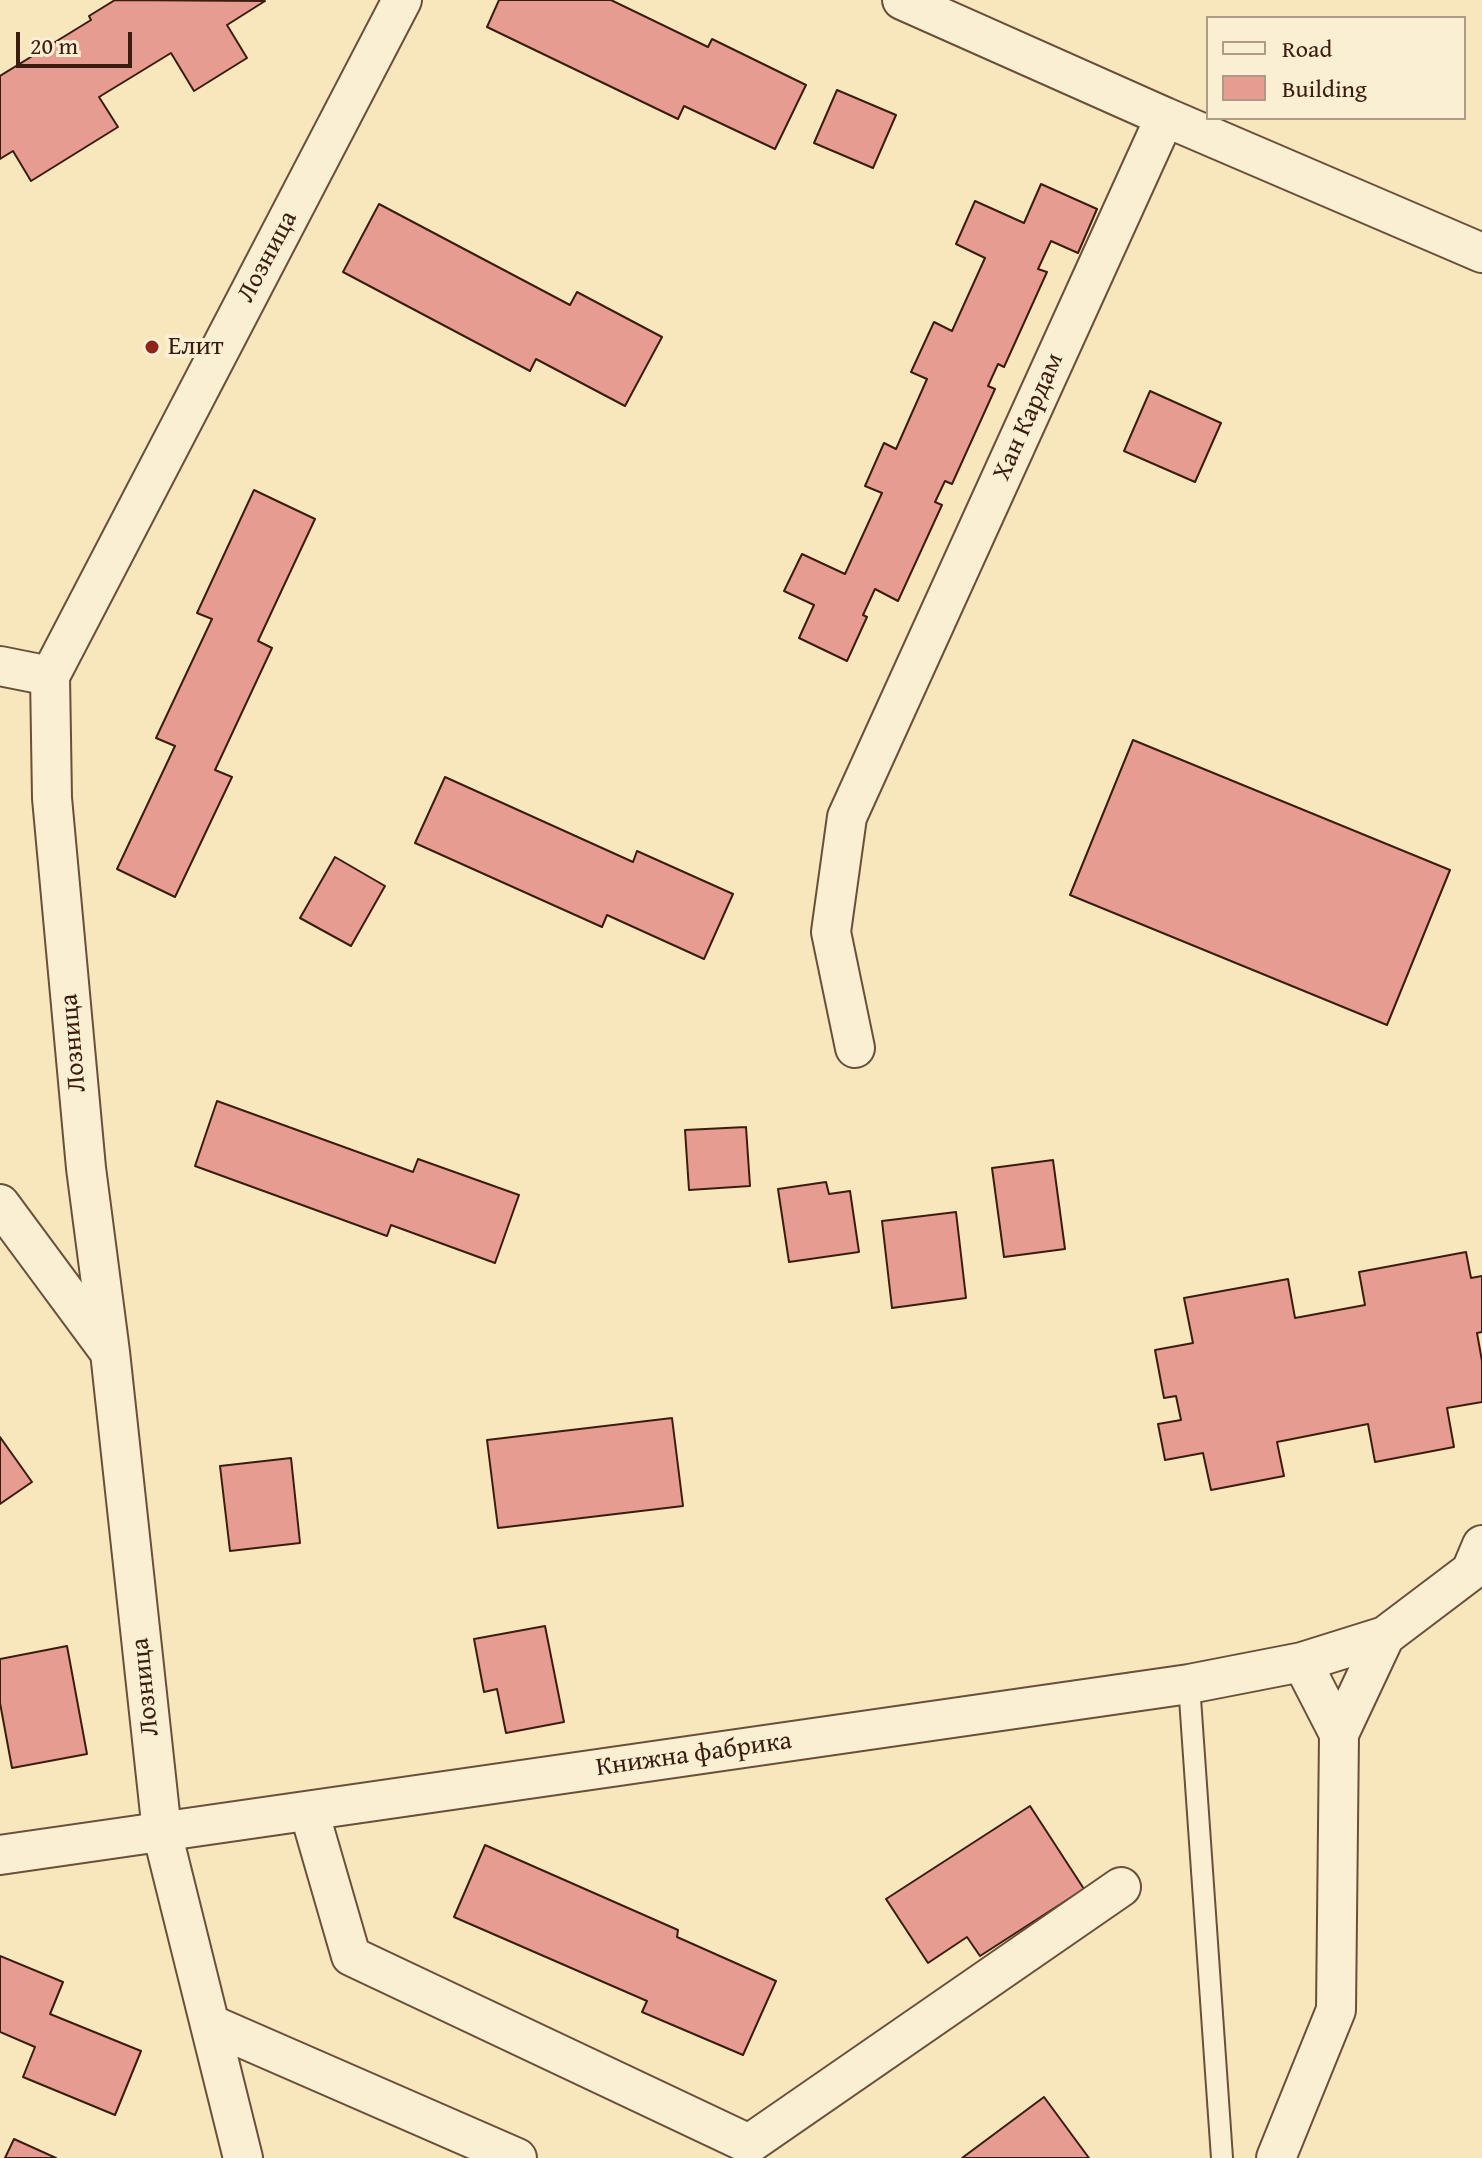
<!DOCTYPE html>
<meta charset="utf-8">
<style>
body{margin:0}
#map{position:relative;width:1482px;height:2158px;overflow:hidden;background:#f8e6bc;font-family:"Gentium Book Plus",serif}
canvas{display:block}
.legend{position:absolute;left:1206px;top:16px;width:260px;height:104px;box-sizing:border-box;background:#faefd3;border:2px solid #ae9b85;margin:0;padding:10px 14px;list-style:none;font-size:24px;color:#3b1d10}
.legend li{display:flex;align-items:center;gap:16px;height:40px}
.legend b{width:40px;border:2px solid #ae9b85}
.scale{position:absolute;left:16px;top:32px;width:116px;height:36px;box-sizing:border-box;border:4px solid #3b1d10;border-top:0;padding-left:10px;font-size:24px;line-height:28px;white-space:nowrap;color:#3b1d10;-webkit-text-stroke:6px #faefd3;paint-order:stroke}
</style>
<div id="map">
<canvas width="1482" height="2158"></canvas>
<ul class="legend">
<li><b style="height:10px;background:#faefd3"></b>Road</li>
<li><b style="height:22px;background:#e79c91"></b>Building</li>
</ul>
<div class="scale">20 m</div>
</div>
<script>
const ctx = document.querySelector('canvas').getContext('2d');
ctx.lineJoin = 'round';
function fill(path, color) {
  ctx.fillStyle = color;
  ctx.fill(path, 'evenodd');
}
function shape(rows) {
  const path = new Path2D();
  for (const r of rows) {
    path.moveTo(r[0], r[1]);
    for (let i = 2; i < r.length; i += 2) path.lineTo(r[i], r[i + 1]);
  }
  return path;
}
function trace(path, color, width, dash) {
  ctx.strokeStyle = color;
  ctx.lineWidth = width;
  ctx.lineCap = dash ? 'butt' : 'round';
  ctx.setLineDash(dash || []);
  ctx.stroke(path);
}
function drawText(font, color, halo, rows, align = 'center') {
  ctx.font = font + ' "Gentium Book Plus",serif';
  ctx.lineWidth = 8;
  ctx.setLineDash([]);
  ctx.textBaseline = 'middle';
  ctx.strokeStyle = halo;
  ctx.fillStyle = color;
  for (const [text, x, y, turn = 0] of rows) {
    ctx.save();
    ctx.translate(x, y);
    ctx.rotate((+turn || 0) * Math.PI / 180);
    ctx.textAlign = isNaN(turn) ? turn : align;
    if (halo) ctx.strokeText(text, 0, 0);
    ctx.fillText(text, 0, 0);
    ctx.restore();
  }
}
const building = shape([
 [115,0,265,1,227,25,247,58,194,91,171,53,99,97,118,127,31,181,13,151,0,159,0,76,91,20,89,16,115,0],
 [499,0,611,0,708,47,712,39,806,85,775,149,684,106,678,119,487,27,499,0],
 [837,90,896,115,873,168,814,143,837,90],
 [1041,184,1097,209,1078,253,1051,241,1038,269,1047,272,1004,367,998,364,988,386,995,389,952,484,945,481,935,502,942,505,898,601,875,589,863,615,867,617,847,661,799,638,814,605,784,591,802,554,845,574,882,493,865,486,884,443,896,449,927,379,911,372,934,322,952,331,985,258,956,244,975,201,1024,223,1041,184],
 [379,204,570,305,577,292,662,337,625,406,536,359,530,371,343,272,379,204],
 [1150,391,1221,423,1195,482,1124,451,1150,391],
 [254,490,315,519,258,641,272,648,215,770,232,777,175,897,117,869,175,746,156,738,212,619,197,613,254,490],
 [1133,740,1450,870,1387,1025,1070,895,1133,740],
 [445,777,633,862,637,851,733,894,704,959,607,915,602,927,415,843,445,777],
 [335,857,385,886,351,946,300,918,335,857],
 [217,1101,413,1172,418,1159,519,1195,495,1263,391,1225,387,1236,195,1166,217,1101],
 [746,1127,750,1186,689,1190,685,1130,746,1127],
 [1053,1160,1065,1249,1004,1257,992,1168,1053,1160],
 [826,1182,829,1194,850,1191,859,1252,789,1262,778,1189,826,1182],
 [956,1212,966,1298,892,1308,882,1221,956,1212],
 [1466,1252,1471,1278,1482,1276,1482,1332,1477,1333,1482,1361,1482,1402,1447,1408,1454,1447,1375,1462,1368,1424,1277,1442,1284,1476,1211,1490,1203,1453,1165,1460,1158,1424,1181,1420,1176,1396,1164,1398,1155,1350,1193,1343,1184,1298,1288,1279,1295,1318,1365,1305,1359,1272,1466,1252],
 [672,1418,683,1506,498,1528,487,1440,672,1418],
 [0,1437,32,1482,0,1504,0,1437],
 [291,1458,300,1543,230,1551,220,1466,291,1458],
 [545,1626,564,1722,506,1733,497,1689,484,1692,474,1639,545,1626],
 [67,1646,87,1754,12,1768,0,1703,0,1659,67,1646],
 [1030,1806,1084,1889,980,1956,967,1937,928,1963,886,1899,1030,1806],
 [485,1845,678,1930,677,1937,776,1981,743,2055,642,2012,647,2001,454,1917,485,1845],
 [0,1956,63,1982,50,2014,141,2051,115,2115,23,2077,35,2047,0,2032,0,1956],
 [1044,2097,1089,2158,962,2158,1044,2097],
 [14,2139,56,2158,5,2158,14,2139]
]);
fill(building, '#e79c91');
trace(building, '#3b1d10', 2);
const lane = shape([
 [1189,1684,1222,2158]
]);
const street = shape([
 [902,0,1165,117],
 [0,666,50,676],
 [855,1048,831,932,847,817,1165,117,1482,253],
 [0,1204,108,1350],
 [1339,1734,1385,1636],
 [309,1811,351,1956,749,2144,1121,1887],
 [0,1855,1189,1684,1302,1662,1385,1636,1471,1571,1482,1545],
 [210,2024,517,2158],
 [243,2158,162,1832,110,1352,86,1168,52,798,50,676,402,0],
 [1276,2158,1336,2010,1339,1734,1302,1662]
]);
trace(lane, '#6a4f3b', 24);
trace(street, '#6a4f3b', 42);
trace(lane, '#faefd3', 20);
trace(street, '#faefd3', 38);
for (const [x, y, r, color] of [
 [152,347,8,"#8f2418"]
]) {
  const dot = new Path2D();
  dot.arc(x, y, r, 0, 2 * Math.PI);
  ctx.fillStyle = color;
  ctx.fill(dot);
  trace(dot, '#faefd3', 3);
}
drawText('26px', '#3b1d10', '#faefd3', [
 ["Лозница",268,257,-62],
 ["Хан Кардам",1029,417,-66],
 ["Лозница",74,1043,-95],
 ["Лозница",146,1687,-96],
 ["Книжна фабрика",694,1755,-8]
]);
drawText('26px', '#3b1d10', '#faefd3', [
 ["Елит",168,347]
], 'left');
</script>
